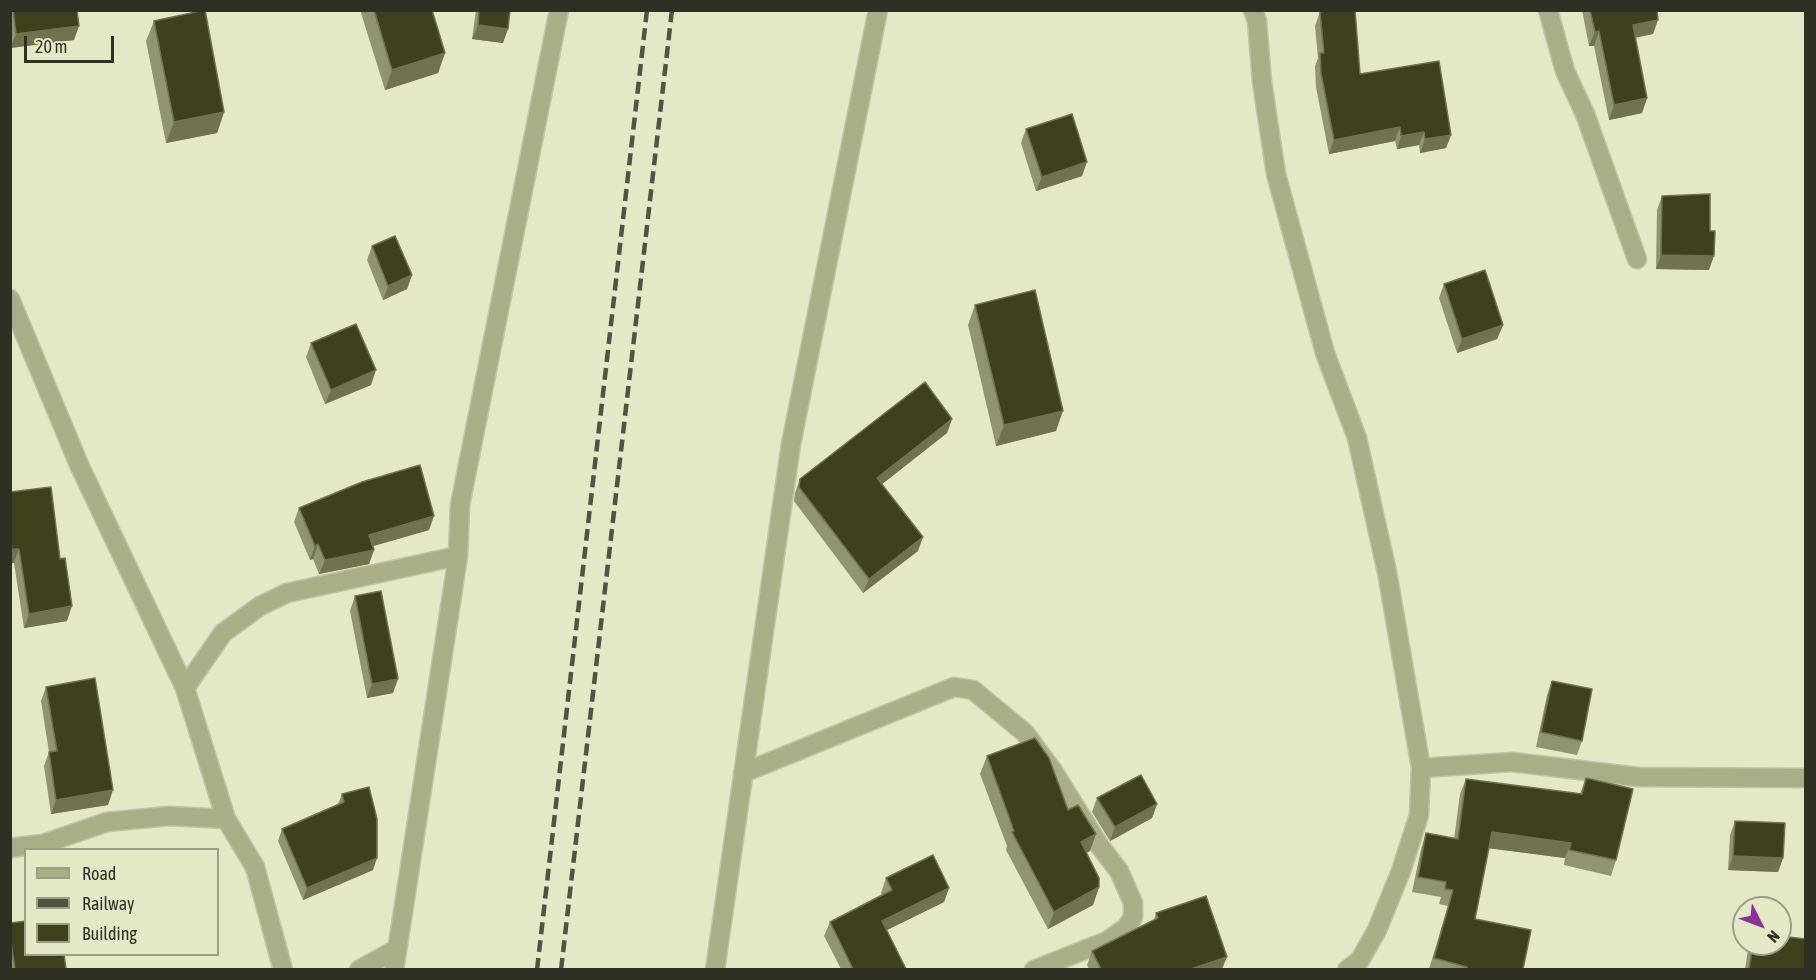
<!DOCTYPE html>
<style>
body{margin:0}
#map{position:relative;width:1816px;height:980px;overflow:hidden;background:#e4e8c6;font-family:"Asap Condensed",sans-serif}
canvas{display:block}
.frame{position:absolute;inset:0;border:12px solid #2f3023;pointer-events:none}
.legend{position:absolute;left:24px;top:848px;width:195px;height:108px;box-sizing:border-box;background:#e4e8c6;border:2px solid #9c9e85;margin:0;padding:8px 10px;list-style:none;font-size:18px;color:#2f3023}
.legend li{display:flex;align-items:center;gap:12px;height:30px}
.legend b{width:30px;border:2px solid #9c9e85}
.north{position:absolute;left:1732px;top:896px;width:60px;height:60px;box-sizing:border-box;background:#e4e8c6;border:2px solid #9c9e85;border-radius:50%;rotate:132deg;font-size:16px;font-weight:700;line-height:24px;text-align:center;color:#2f3023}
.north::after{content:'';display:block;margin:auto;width:21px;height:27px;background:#8f3099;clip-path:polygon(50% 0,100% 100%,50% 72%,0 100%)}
.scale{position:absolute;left:24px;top:36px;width:90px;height:27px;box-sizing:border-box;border:3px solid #2f3023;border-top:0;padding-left:8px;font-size:18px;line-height:21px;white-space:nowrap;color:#2f3023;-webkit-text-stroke:4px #e4e8c6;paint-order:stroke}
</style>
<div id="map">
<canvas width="1816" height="980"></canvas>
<div class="frame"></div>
<ul class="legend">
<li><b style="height:8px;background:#a9ae87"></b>Road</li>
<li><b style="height:8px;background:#515342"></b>Railway</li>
<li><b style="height:16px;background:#3e411b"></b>Building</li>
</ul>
<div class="north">N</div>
<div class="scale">20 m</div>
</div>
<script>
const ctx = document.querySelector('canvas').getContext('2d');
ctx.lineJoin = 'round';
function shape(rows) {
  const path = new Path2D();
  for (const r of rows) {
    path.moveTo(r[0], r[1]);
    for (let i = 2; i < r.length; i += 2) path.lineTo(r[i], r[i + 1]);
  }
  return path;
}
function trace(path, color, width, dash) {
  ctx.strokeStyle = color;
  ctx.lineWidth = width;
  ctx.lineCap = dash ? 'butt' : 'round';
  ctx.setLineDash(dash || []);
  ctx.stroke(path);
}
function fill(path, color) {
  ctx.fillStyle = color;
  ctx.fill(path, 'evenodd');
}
const minor = shape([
 [1253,10,1257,21,1262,82,1276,174,1325,353,1357,438,1387,572,1421,768,1419,815,1401,871,1377,930,1360,960,1347,970],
 [1548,10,1565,71,1585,114,1637,259],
 [10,299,80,467,185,688,226,819],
 [185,688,223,633,260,606,287,593,458,556],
 [1421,768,1512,762,1638,777,1806,778],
 [743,773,954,687,973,690,1025,733,1053,771,1099,845,1119,871,1133,903,1133,917,1127,927,1107,941,1034,970],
 [10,848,43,844,107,822,169,816,226,819,255,867,283,970],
 [359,970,397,949],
 [394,970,458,556,460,505,559,10],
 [715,970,791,444,878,10]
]);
trace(minor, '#c0c3a5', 21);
trace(minor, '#a9ae87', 18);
trace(shape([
 [537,970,647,10],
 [561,970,672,10]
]), '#515342', 4.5, [12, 6]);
fill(shape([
 [10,10,77,10,74,40,10,48],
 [362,10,432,10,445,53,438,73,385,90,361,13],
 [476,10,510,10,503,43,472,39],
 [1582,10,1657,10,1653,34,1635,38,1647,98,1642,113,1609,120,1594,46,1589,46],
 [1320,12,1360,74,1451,135,1446,148,1420,153,1419,145,1397,149,1395,141,1329,154,1316,87,1315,66,1318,58,1315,26],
 [154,21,224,112,217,133,166,143,146,41],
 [1026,129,1082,176,1036,191,1021,143],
 [1662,196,1710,231,1709,270,1656,269,1657,210],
 [372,246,412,275,407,289,383,300,367,260],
 [1444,284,1503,325,1497,339,1457,353,1439,298],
 [975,305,1056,431,996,446,968,325],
 [311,343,371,385,325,404,306,357],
 [952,419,947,433,882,484,918,551,863,593,794,501,795,493,800,479],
 [10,492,67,621,24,628,14,563,10,563],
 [299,508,429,530,373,546,374,550,369,564,319,574,313,559,310,560,294,522],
 [355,596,393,693,367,698,350,611],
 [1552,681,1582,741,1577,755,1536,747,1547,695],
 [46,687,108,805,51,814,44,766,49,752,41,701],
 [987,756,1068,810,1090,851,1086,853,1099,887,1093,905,1048,929,1006,850,1007,846,980,774],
 [1586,778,1616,860,1611,876,1564,865,1565,858,1489,848,1475,919,1523,969,1429,969,1448,906,1439,904,1441,897,1412,892,1421,849,1426,833,1454,839,1460,794,1466,779,1580,794],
 [342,794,373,870,303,900,278,841,282,829,338,804],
 [1097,798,1157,804,1152,818,1110,841,1092,812],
 [1735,821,1783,858,1778,872,1728,870,1730,835],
 [886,878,949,888,944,902,887,930,906,969,841,969,824,936,830,922,882,895,881,893],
 [1156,913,1222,969,1089,969,1087,965,1092,951,1154,920],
 [10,923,66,969,10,969],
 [1750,944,1780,944,1806,969,1745,969,1748,950]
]), '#919470');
fill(shape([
 [1658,20,1653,34,1627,39,1633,25],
 [478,25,508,29,503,43,472,39],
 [79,26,74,40,10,48,16,34],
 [1599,31,1594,46,1589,46,1595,32],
 [445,53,438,73,385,90,392,70],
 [1647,98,1642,113,1609,120,1614,105],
 [224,112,217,133,166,143,174,122],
 [1400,127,1395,141,1329,154,1334,140],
 [1424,132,1419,145,1397,149,1401,136],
 [1451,135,1446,148,1420,153,1425,139],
 [1087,162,1082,176,1036,191,1042,177],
 [1661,255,1714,256,1709,270,1656,269],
 [412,275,407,289,383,300,388,286],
 [1503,325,1497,339,1457,353,1462,339],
 [376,370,371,385,325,404,331,390],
 [1063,411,1056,431,996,446,1004,425],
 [952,419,947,433,872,492,877,478],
 [434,516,429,530,363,549,369,535],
 [923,537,918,551,863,593,869,579],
 [318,544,313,559,310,560,315,546],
 [12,549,19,549,14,563,10,563,10,554],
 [374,550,369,564,319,574,325,560],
 [72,606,67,621,24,628,29,614],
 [398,679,393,693,367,698,372,684],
 [113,790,108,805,51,814,56,800],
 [1157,804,1152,818,1110,841,1115,827],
 [1492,832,1571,843,1565,858,1486,848],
 [1096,834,1090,851,1074,860,1081,842],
 [1733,856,1783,858,1778,872,1728,870],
 [377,858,373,870,303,900,307,888],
 [1099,887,1093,905,1048,929,1054,912],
 [949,888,944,902,877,935,882,921],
 [1227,957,1222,969,1191,969]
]), '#70734e');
const building = shape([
 [13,10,77,10,79,26,16,34,13,10],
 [205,10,224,112,174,122,154,21,205,10],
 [374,10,432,10,445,53,392,70,374,10],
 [479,10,510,10,508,29,478,25,479,10],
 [1337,10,1355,10,1360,74,1439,61,1451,135,1425,139,1424,132,1401,136,1400,127,1334,140,1321,73,1320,53,1324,53,1320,12,1337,10],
 [1590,10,1657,10,1658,20,1633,25,1647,98,1614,105,1599,31,1595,32,1590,10],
 [1072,114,1087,162,1042,177,1026,129,1072,114],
 [1710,194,1710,231,1715,231,1714,256,1661,255,1662,196,1710,194],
 [395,236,412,275,388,286,372,246,395,236],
 [1485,270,1503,325,1462,339,1444,284,1485,270],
 [1035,290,1063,411,1004,425,975,305,1035,290],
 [356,324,376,370,331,390,311,343,356,324],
 [925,382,952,419,877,478,923,537,869,579,799,487,800,479,925,382],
 [420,465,434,516,369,535,374,550,325,560,318,544,315,546,299,508,362,482,420,465],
 [51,487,60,559,65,558,72,606,29,614,19,549,12,549,10,534,10,492,51,487],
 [381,591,398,679,372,684,355,596,381,591],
 [95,678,113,790,56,800,49,752,57,751,46,687,95,678],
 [1552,681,1592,689,1582,741,1541,732,1552,681],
 [1035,738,1049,758,1068,810,1078,805,1096,834,1081,842,1099,878,1099,887,1054,912,1012,832,1014,831,987,756,1035,738],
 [1141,775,1157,804,1115,827,1097,798,1141,775],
 [1586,778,1633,789,1616,860,1569,850,1571,843,1492,832,1475,919,1531,930,1523,969,1467,969,1467,967,1434,958,1453,890,1445,889,1446,882,1418,877,1426,833,1458,839,1466,779,1582,794,1586,778],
 [369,787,377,819,377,858,307,888,282,829,344,802,342,794,369,787],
 [1735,821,1785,823,1783,858,1733,856,1735,821],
 [933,855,949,888,882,921,906,969,853,969,830,922,892,890,886,878,933,855],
 [1206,896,1227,957,1191,969,1101,969,1092,951,1158,918,1156,913,1206,896],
 [26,921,26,954,64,954,66,969,15,969,10,934,10,923,26,921],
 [1780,936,1806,939,1806,969,1749,969,1753,944,1780,944,1780,936]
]);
fill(building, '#3e411b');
trace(building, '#70734e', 1.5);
</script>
